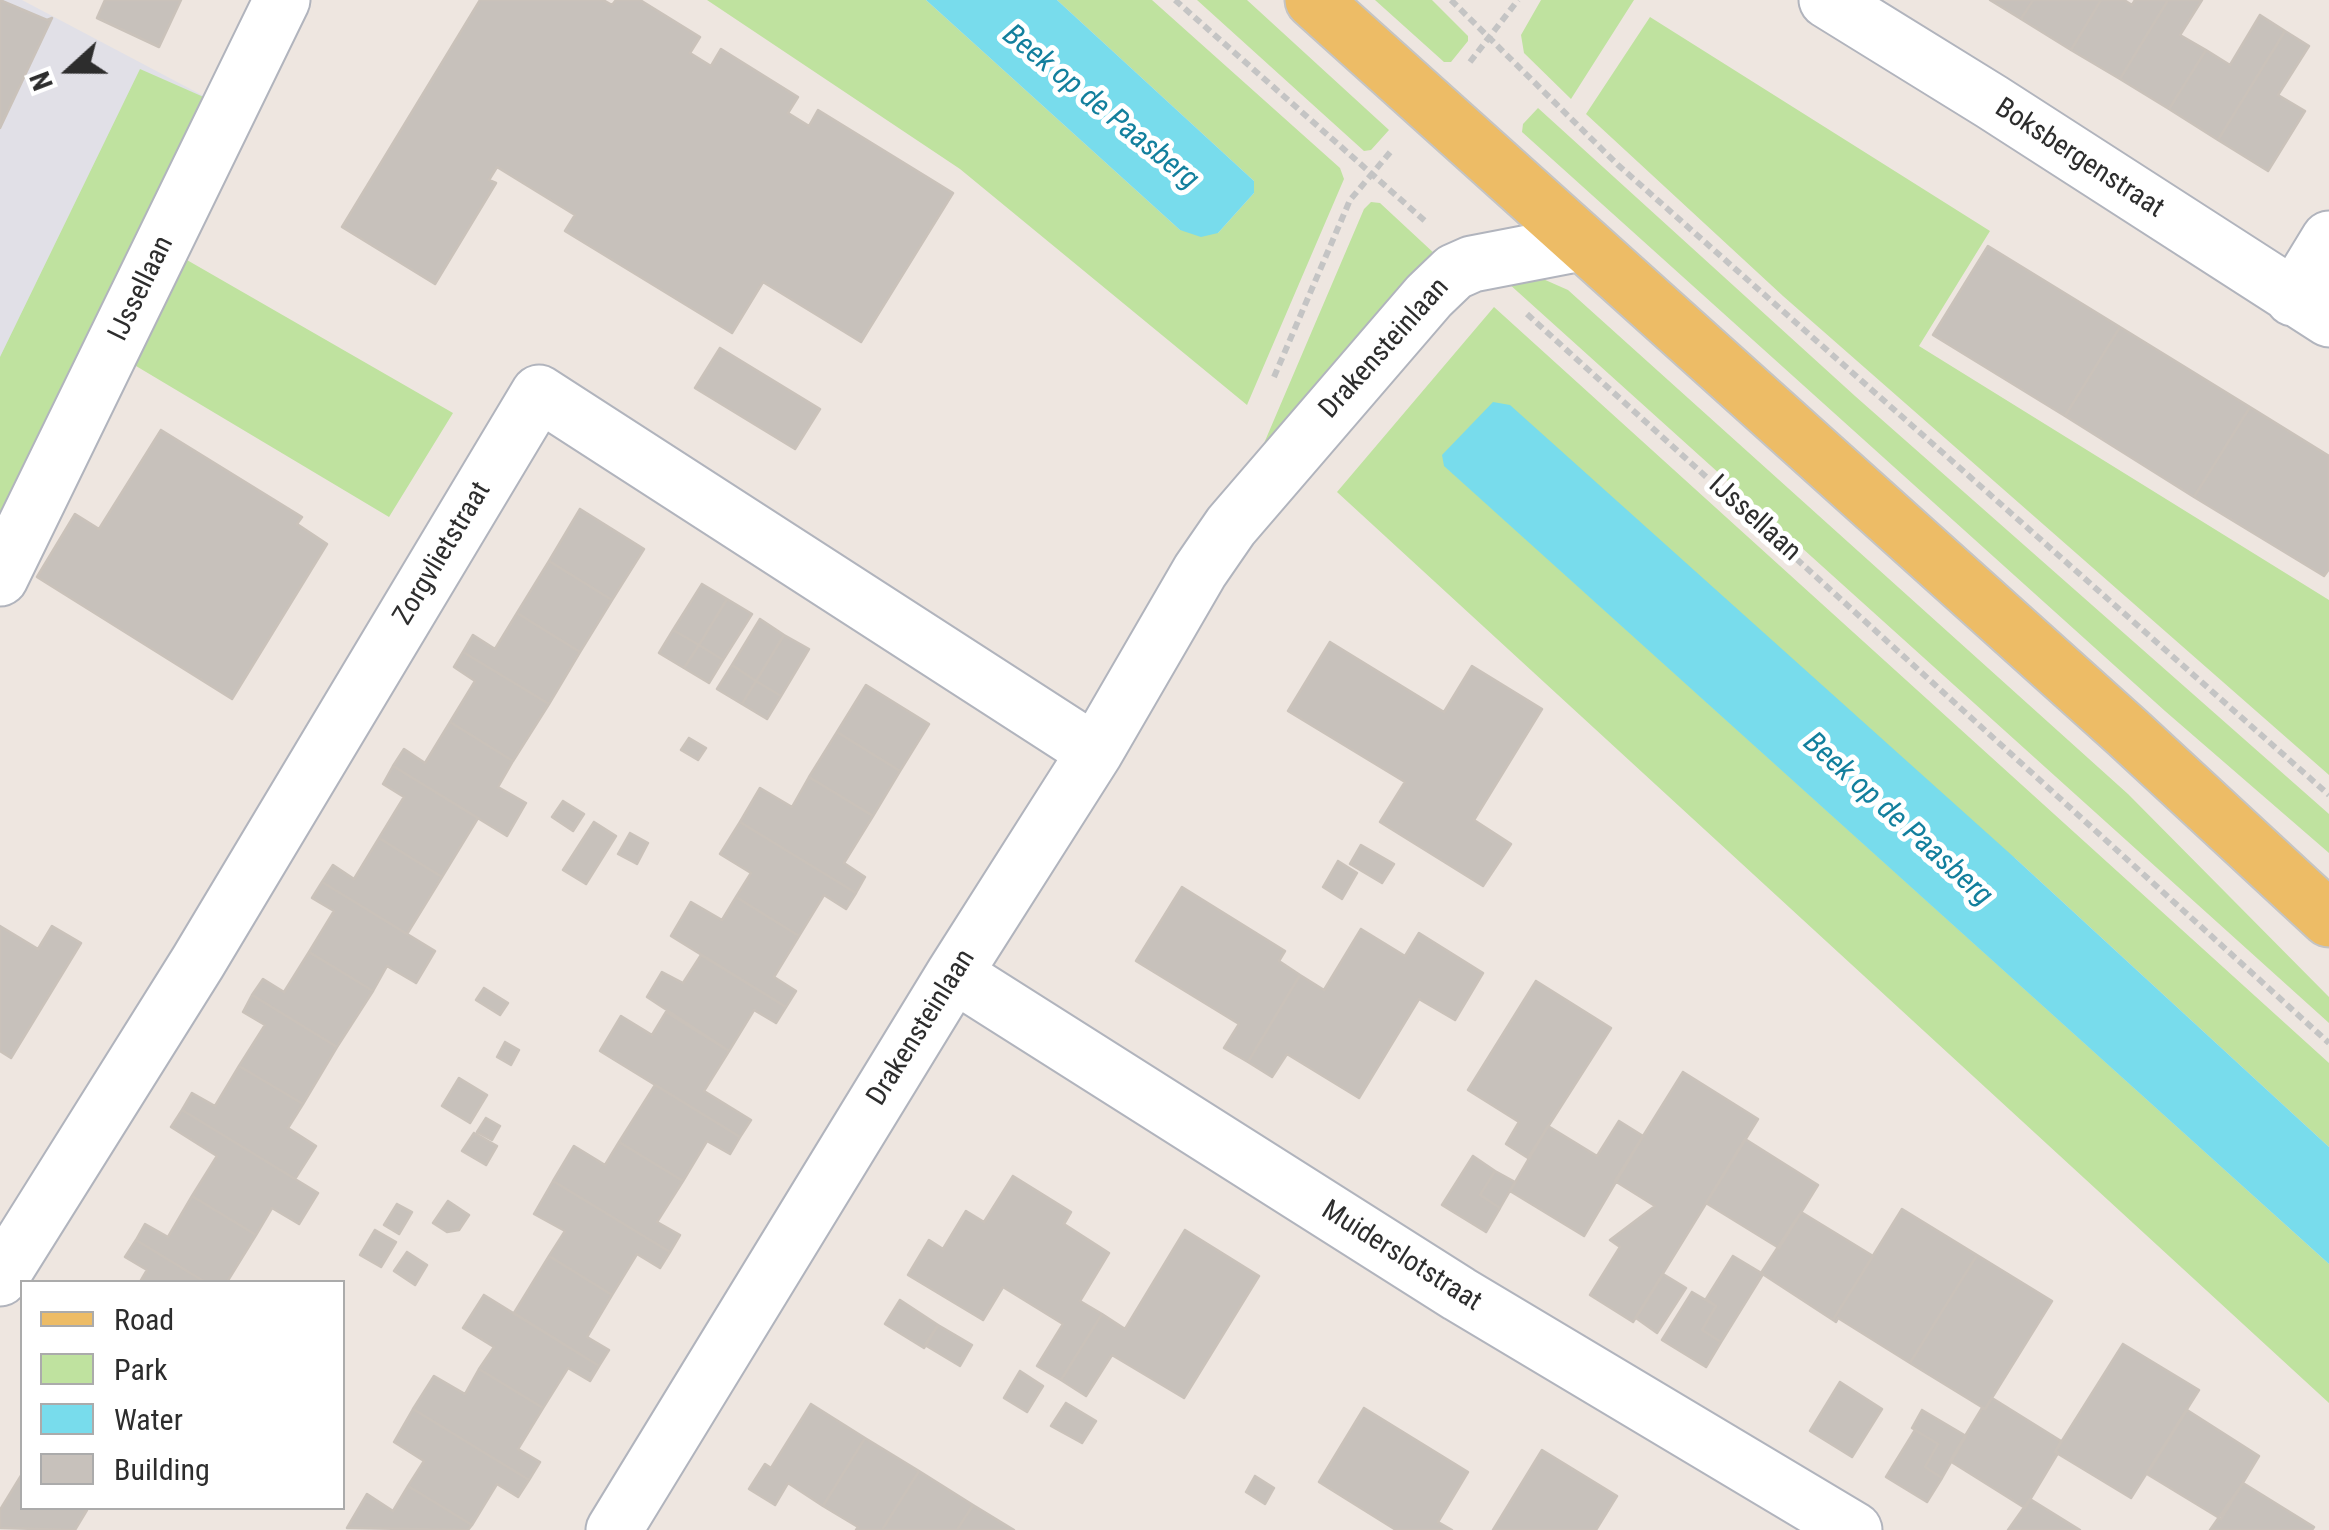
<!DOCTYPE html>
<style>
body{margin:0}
#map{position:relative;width:2329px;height:1530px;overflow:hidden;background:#eee6e0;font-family:"Roboto Condensed",sans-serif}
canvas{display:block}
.legend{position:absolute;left:20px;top:1280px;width:325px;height:230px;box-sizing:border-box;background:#fff;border:2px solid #ababab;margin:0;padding:12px 18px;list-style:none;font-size:30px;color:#2d2d2d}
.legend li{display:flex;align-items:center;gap:20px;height:50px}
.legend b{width:50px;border:2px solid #ababab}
.north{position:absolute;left:20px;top:20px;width:100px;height:100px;-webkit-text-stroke:8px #fff;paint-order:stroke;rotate:249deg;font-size:28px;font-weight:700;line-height:40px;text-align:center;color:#2d2d2d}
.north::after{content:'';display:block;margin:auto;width:35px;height:45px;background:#2d2d2d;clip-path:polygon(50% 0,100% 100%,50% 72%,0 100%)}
</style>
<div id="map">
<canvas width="2329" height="1530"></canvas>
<ul class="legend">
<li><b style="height:12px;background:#edbc66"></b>Road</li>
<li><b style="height:28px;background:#bfe29f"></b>Park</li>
<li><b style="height:28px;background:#78dcec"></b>Water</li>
<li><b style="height:28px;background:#c7c1bb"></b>Building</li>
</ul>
<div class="north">N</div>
</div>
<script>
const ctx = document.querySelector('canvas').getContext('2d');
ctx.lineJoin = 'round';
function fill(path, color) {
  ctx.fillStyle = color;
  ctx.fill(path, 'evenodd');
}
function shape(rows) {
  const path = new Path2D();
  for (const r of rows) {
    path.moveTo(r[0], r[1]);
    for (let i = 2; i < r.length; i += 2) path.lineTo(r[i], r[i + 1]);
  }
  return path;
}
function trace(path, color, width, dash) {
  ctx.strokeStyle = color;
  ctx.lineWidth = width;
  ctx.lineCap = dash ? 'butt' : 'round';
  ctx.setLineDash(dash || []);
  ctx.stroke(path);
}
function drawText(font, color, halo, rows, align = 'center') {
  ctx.font = font + ' "Roboto Condensed",sans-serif';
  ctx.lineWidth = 10;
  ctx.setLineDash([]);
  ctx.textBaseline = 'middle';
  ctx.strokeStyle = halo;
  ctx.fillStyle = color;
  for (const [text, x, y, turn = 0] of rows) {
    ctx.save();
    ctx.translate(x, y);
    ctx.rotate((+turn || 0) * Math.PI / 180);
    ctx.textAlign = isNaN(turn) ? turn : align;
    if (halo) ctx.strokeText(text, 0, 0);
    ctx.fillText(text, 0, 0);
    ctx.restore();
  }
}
fill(shape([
 [0,0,22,0,215,102,0,544]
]), '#e1e0e7');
fill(shape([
 [707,0,926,0,1180,230,1218,233,1254,193,1254,181,1057,0,1152,0,1340,168,1344,179,1247,405,960,169],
 [1197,0,1247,0,1389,130,1371,150,1364,151],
 [1375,0,1432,0,1468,36,1468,41,1451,62,1444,62],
 [1541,0,1634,0,1571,99,1524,53,1521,35],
 [1650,17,1990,231,1919,346,2329,600,2329,775,1783,296,1586,114],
 [140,69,215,102,0,549,0,357],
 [1538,108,1855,396,2329,814,2329,853,2165,711,1522,132,1523,124],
 [1371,202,1380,203,1436,255,1262,448,1364,209],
 [180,256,453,413,389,517,131,363],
 [1534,275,1568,290,2128,794,2329,997,2329,1023,1508,283],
 [1494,307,2329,1063,2329,1147,2016,859,1445,466,2329,1264,2329,1403,1337,492]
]), '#bfe29f');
fill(shape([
 [926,0,1057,0,1254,181,1254,193,1218,233,1201,237,1180,230],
 [1493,402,1510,405,2016,859,2329,1147,2329,1264,1444,466,1442,455]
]), '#78dcec');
const building = shape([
 [0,0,47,20,52,18,0,128,0,0],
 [105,0,181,0,159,47,97,18,105,0],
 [480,0,603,0,612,5,616,0,640,0,700,37,690,53,711,66,721,49,798,97,788,113,809,126,818,110,953,193,861,342,763,282,732,333,565,231,575,215,497,167,489,180,496,183,435,284,342,227,480,0],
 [1990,0,2033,0,2021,19,1990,0],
 [2033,0,2101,0,2071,50,2021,19,2033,0],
 [2101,0,2124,0,2132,5,2135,0,2168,0,2120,79,2071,50,2101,0],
 [2168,0,2202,0,2180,35,2206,50,2169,109,2120,79,2168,0],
 [2260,15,2285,31,2218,140,2169,109,2206,50,2230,65,2260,15],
 [2285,31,2309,46,2278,95,2305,111,2268,171,2218,140,2285,31],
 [1988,246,2120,327,2065,416,1933,335,1988,246],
 [2120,327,2250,407,2194,497,2065,416,2120,327],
 [720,348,820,409,795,449,695,388,720,348],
 [2250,407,2329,456,2329,569,2324,576,2194,497,2250,407],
 [161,430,302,517,297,524,327,544,232,699,37,577,75,514,99,529,161,430],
 [580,509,644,549,612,600,549,561,580,509],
 [549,561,612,600,580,652,517,613,549,561],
 [702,584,727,599,699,645,673,630,702,584],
 [727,599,752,614,723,660,699,645,727,599],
 [517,613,580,652,549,704,463,652,473,635,495,649,517,613],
 [760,619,784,635,756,681,732,665,760,619],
 [673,630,699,645,684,668,659,653,673,630],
 [784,635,809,649,781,696,756,681,784,635],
 [1330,642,1444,712,1472,666,1542,709,1474,820,1511,844,1483,886,1380,822,1405,782,1288,711,1330,642],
 [699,645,723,660,709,683,684,668,699,645],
 [463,652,549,704,513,761,450,722,475,681,454,667,463,652],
 [732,665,756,681,742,704,717,689,732,665],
 [756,681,781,696,767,719,742,704,756,681],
 [866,685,929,724,900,771,837,732,866,685],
 [450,722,513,761,498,787,526,803,507,836,393,766,404,749,425,763,450,722],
 [837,732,900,771,873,816,809,777,837,732],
 [689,738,706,748,698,760,681,750,689,738],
 [393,766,478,818,442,877,379,838,404,797,383,784,393,766],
 [809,777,873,816,844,863,865,877,856,893,740,822,760,788,792,807,809,777],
 [563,801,584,814,573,831,552,817,563,801],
 [594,822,616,836,586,884,563,870,594,822],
 [740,822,856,893,846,909,824,895,799,936,736,897,751,873,720,854,740,822],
 [630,833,648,843,637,864,618,854,630,833],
 [379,838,442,877,407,934,322,882,333,865,354,879,379,838],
 [1361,845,1394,864,1382,883,1350,864,1361,845],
 [1338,861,1357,873,1342,899,1323,887,1338,861],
 [322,882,435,951,416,983,387,966,373,991,309,952,334,911,312,898,322,882],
 [1182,887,1285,951,1279,961,1300,975,1248,1062,1224,1048,1239,1024,1136,961,1182,887],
 [736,897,799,936,774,977,796,991,786,1007,671,936,691,902,722,920,736,897],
 [0,926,38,949,52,926,81,943,11,1058,0,1051,0,926],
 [1361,929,1405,956,1419,933,1483,973,1455,1020,1419,999,1359,1098,1287,1054,1272,1077,1248,1062,1300,975,1324,990,1361,929],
 [309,952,373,991,337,1047,252,995,263,979,284,992,309,952],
 [701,955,786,1007,776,1023,754,1010,729,1051,647,997,662,972,683,983,701,955],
 [1536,981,1611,1028,1528,1158,1506,1144,1519,1122,1468,1090,1536,981],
 [484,988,508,1003,500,1015,476,1000,484,988],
 [252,995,337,1047,303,1104,239,1066,265,1025,243,1012,252,995],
 [666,1012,729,1051,704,1091,751,1120,740,1137,600,1051,621,1016,652,1035,666,1012],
 [505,1042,519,1050,511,1065,497,1057,505,1042],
 [239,1066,303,1104,288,1128,316,1146,295,1179,182,1110,192,1093,215,1106,239,1066],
 [1683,1072,1758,1119,1633,1322,1590,1295,1620,1247,1610,1240,1655,1206,1615,1181,1683,1072],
 [459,1078,487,1095,470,1123,442,1106,459,1078],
 [655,1085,740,1137,730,1154,707,1141,683,1181,619,1142,655,1085],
 [182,1110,318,1193,299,1224,272,1208,256,1235,192,1196,217,1156,171,1127,182,1110],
 [486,1118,500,1126,492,1140,477,1132,486,1118],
 [1619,1121,1643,1136,1584,1236,1510,1191,1548,1126,1597,1156,1619,1121],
 [474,1133,497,1146,486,1165,462,1151,474,1133],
 [1745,1139,1818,1185,1779,1248,1706,1203,1745,1139],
 [619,1142,683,1181,657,1222,680,1235,670,1252,553,1181,574,1146,605,1165,619,1142],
 [1473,1156,1495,1171,1480,1195,1500,1208,1486,1232,1442,1205,1473,1156],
 [1495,1171,1515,1182,1500,1208,1480,1195,1495,1171],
 [1013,1176,1071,1212,1064,1224,1109,1253,1080,1301,1102,1314,1061,1380,1037,1366,1063,1324,1003,1287,983,1320,908,1275,929,1240,943,1249,966,1211,984,1222,1013,1176],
 [553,1181,670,1252,660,1268,637,1254,612,1295,549,1256,565,1231,534,1214,553,1181],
 [192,1196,256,1235,227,1282,205,1282,136,1240,145,1224,168,1237,192,1196],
 [448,1201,469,1215,459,1230,447,1232,433,1223,448,1201],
 [397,1204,412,1212,399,1234,384,1225,397,1204],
 [1902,1209,1977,1255,1910,1363,1838,1318,1836,1322,1833,1320,1902,1209],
 [1801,1212,1873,1256,1833,1320,1761,1273,1801,1212],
 [375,1230,396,1242,381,1267,360,1255,375,1230],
 [1185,1230,1259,1276,1184,1398,1112,1355,1086,1396,1061,1380,1102,1314,1125,1329,1185,1230],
 [136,1240,205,1282,140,1282,147,1270,125,1257,136,1240],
 [407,1252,427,1265,415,1285,394,1271,407,1252],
 [1977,1255,2052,1301,1985,1409,1910,1363,1977,1255],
 [549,1256,612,1295,587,1337,609,1350,599,1366,514,1313,549,1256],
 [1733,1256,1763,1274,1721,1342,1702,1330,1716,1306,1706,1299,1733,1256],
 [1663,1274,1686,1288,1657,1333,1636,1318,1663,1274],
 [1692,1292,1716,1306,1702,1330,1721,1342,1706,1367,1662,1340,1692,1292],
 [484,1295,599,1366,590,1381,568,1368,543,1408,479,1369,494,1347,463,1328,484,1295],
 [900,1300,938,1325,924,1348,885,1324,900,1300],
 [938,1325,972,1345,960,1366,925,1345,938,1325],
 [2123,1344,2199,1390,2131,1498,2055,1452,2123,1344],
 [479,1369,543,1408,518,1449,540,1462,529,1480,413,1409,434,1376,465,1394,479,1369],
 [1020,1371,1043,1386,1027,1412,1004,1398,1020,1371],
 [1840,1382,1882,1409,1852,1457,1810,1431,1840,1382],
 [1992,1398,2061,1441,2055,1452,2058,1453,2025,1508,1950,1461,1982,1408,1985,1409,1992,1398],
 [1066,1403,1096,1421,1082,1443,1051,1426,1066,1403],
 [811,1404,865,1438,823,1506,788,1483,775,1505,749,1489,765,1464,771,1468,811,1404],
 [1364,1408,1468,1472,1438,1522,1452,1530,1396,1530,1319,1482,1364,1408],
 [413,1409,529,1480,518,1497,497,1484,472,1525,408,1486,424,1461,394,1442,413,1409],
 [1922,1410,1966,1436,1942,1478,1925,1467,1938,1444,1912,1428,1922,1410],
 [2187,1410,2259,1456,2221,1519,2147,1474,2187,1410],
 [1915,1430,1938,1444,1925,1467,1942,1478,1927,1502,1886,1477,1915,1430],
 [865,1438,919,1471,882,1530,856,1530,858,1527,823,1506,865,1438],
 [1542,1450,1617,1496,1596,1530,1493,1530,1542,1450],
 [919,1471,973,1505,957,1530,882,1530,919,1471],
 [22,1474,22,1508,83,1508,87,1510,75,1530,0,1528,0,1510,22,1474],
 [1255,1476,1274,1488,1265,1504,1246,1492,1255,1476],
 [2243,1483,2314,1527,2312,1530,2210,1530,2243,1483],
 [408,1486,472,1525,468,1530,347,1528,367,1494,393,1511,408,1486],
 [2030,1499,2080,1530,2008,1530,2030,1499],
 [973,1505,1014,1530,957,1530,973,1505]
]);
fill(building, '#c7c1bb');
trace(building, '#cac2ba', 2.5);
const minor = shape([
 [1827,0,1992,102,2329,319],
 [2293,298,2329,239],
 [0,578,282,0],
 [954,974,1459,1294,1854,1530],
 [0,1278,198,962,539,393,1095,752],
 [614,1530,954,974,1095,752,1200,571,1231,526,1429,296,1454,272,1472,264,1581,243]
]);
const major = shape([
 [1313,0,2127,732,2329,919]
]);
trace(minor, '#b1b4bd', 59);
trace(major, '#c4c4c4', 59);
trace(shape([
 [1175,0,1425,221],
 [1451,0,1618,165,2329,795],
 [1470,62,1518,0],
 [1527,314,2329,1043],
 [1274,377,1350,200,1392,150]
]), '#c4c4c4', 6, [8, 5]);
trace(minor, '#fff', 55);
trace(major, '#edbc66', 55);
drawText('28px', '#2d2d2d', '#fff', [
 ["Boksbergenstraat",2079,159,33],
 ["IJssellaan",142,289,-64],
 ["Drakensteinlaan",1385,349,-48],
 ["IJssellaan",1754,519,42],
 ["Zorgvlietstraat",443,554,-59],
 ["Drakensteinlaan",922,1028,-58],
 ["Muiderslotstraat",1401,1257,32]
]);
drawText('italic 30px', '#127f9d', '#fff', [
 ["Beek op de Paasberg",1100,108,39],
 ["Beek op de Paasberg",1897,820,42]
]);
</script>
